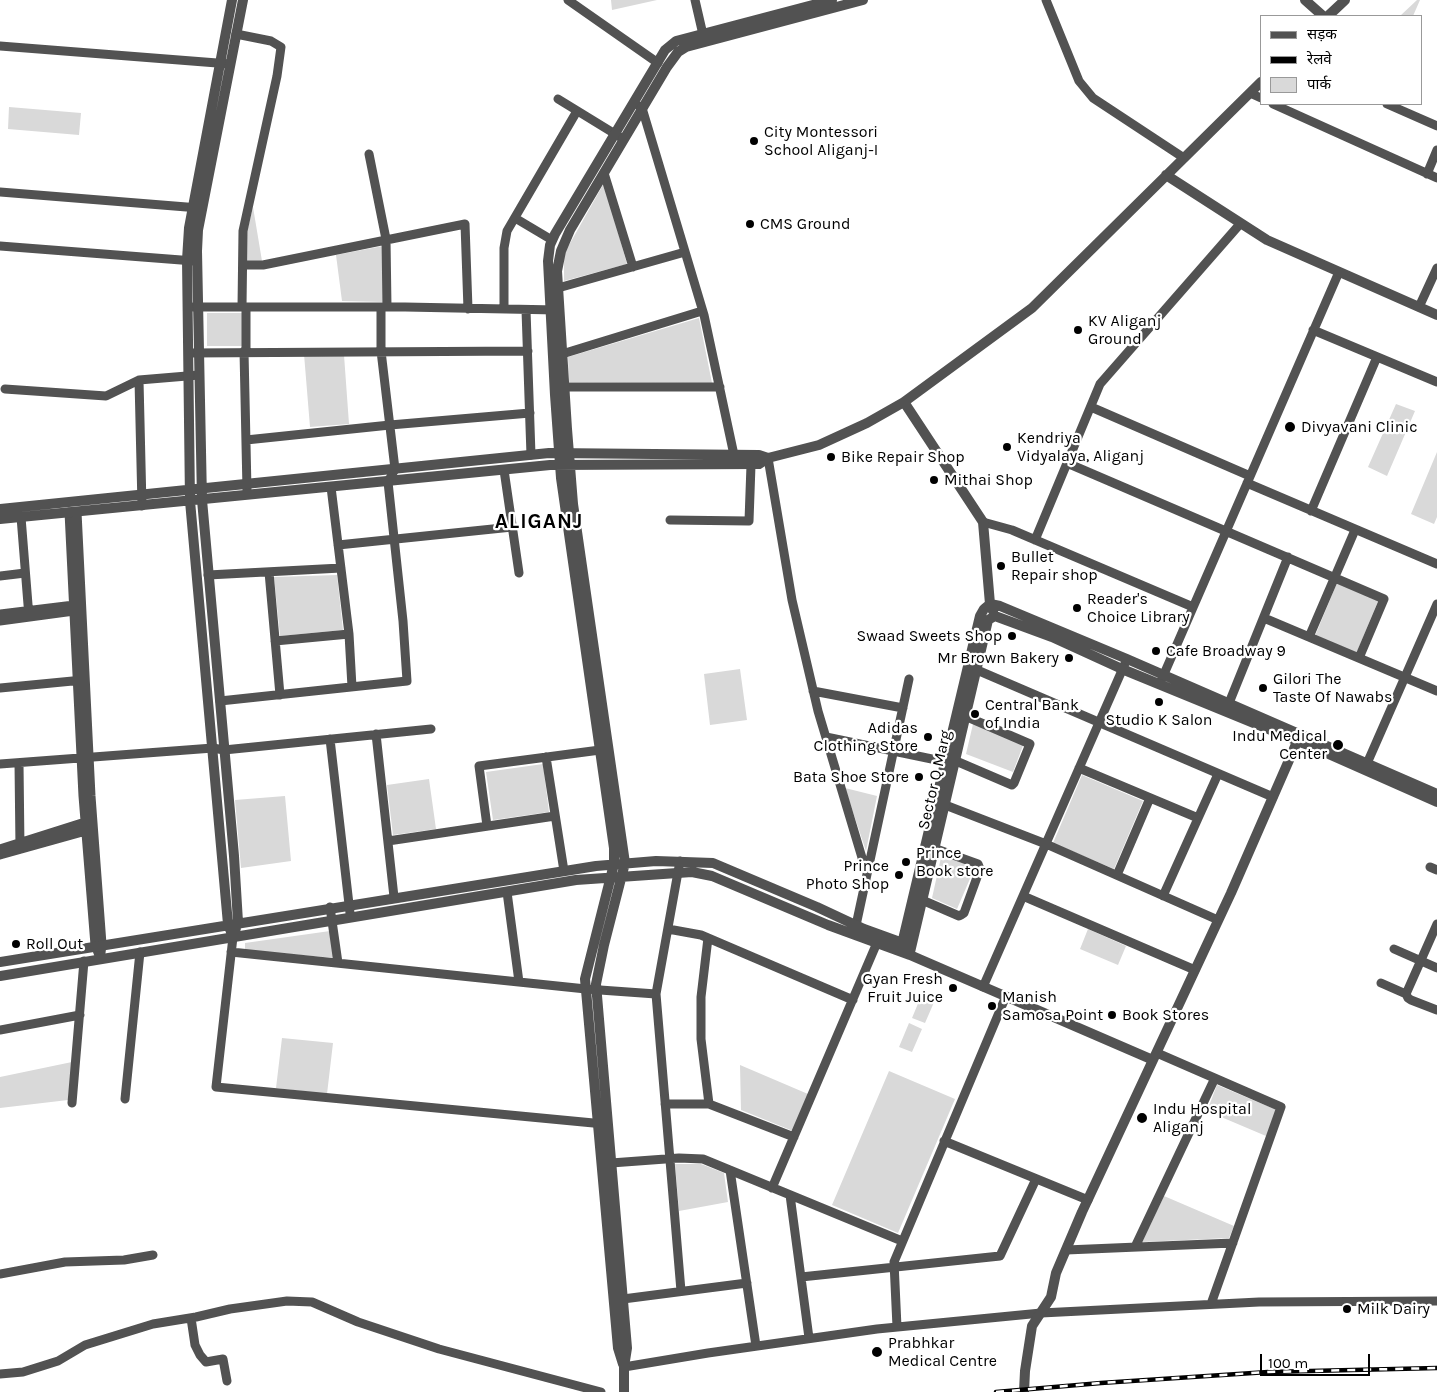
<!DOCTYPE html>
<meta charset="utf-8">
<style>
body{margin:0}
#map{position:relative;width:1437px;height:1392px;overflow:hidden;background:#fff;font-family:Karla,"Noto Sans Devanagari",sans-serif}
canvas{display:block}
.legend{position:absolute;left:1260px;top:15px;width:162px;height:90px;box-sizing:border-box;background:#fff;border:1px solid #999;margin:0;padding:6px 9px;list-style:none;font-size:15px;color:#000}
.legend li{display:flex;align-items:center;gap:10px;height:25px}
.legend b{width:25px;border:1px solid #999}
.scale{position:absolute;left:1260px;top:1354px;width:110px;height:22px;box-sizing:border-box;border:2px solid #000;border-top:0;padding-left:6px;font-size:15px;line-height:18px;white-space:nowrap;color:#000;-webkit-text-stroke:4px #fff;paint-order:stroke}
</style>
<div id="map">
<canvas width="1437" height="1392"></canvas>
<ul class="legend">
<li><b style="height:6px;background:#525252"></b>सड़क</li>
<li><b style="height:6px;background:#000"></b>रेलवे</li>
<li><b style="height:14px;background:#d9d9d9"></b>पार्क</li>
</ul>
<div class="scale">100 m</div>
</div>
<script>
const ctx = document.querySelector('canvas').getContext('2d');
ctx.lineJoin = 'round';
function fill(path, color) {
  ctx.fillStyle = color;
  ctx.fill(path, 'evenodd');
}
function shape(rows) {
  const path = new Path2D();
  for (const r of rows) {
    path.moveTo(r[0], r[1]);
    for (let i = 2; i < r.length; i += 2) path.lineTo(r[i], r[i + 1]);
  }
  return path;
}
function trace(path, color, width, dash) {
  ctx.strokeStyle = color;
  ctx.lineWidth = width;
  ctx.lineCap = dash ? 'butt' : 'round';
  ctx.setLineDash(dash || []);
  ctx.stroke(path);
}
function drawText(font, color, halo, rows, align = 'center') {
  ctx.font = font + ' Karla,sans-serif';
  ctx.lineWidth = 4.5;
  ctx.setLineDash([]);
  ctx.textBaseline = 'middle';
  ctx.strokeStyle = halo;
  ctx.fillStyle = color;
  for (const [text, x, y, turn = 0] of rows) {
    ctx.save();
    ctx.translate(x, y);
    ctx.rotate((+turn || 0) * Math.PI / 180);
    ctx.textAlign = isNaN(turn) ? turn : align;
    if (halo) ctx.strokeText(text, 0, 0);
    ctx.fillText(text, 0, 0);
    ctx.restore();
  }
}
fill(shape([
 [611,0,657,0,612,10],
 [1417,0,1420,0,1413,16,1400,16],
 [9,107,81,113,79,135,8,129],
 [604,183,627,264,564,281,564,254],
 [253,207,262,261,246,261,246,236],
 [383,246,384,302,342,301,336,255],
 [207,313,245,313,245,346,207,346],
 [699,318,712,383,569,382,568,357],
 [304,354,344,355,349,424,310,427],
 [1396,404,1415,411,1387,476,1368,467],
 [1437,452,1437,517,1434,524,1411,514],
 [337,575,343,630,280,636,274,577],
 [1337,583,1378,601,1356,654,1315,636],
 [740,669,747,720,710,725,704,674],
 [973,724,1024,743,1013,772,966,754],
 [543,764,549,812,493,820,486,772],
 [1082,775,1143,801,1114,869,1053,843],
 [429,779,436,829,393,835,387,785],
 [845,788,877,796,866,851],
 [285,796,291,861,241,868,235,800],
 [942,853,975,867,957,909,932,898],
 [1088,929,1126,946,1118,965,1080,949],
 [330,931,335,958,245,950,245,943],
 [922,994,935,1000,925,1023,912,1018],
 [909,1023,922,1029,912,1052,899,1047],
 [282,1038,333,1043,327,1094,276,1088],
 [72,1062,68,1100,0,1108,0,1077],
 [740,1065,808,1094,793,1131,741,1110],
 [889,1071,955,1099,898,1233,832,1205],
 [1217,1085,1277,1110,1266,1136,1207,1111],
 [675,1164,701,1164,724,1173,728,1202,679,1211],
 [1164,1196,1234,1226,1229,1238,1142,1242]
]), '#d9d9d9');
trace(shape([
 [568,0,658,63],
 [695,0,704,39],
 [1046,0,1079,81,1093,98,1184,158],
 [236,34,271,41,281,47,277,76,243,231,242,307],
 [0,46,230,64],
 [1250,93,1261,98],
 [558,99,620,137],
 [1273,104,1437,178],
 [1387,104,1437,126],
 [639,106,642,108,704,315,734,455],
 [369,154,386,239,387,307],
 [604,173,633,267],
 [1427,174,1437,150],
 [0,192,199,208],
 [515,218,552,240],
 [0,246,194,261],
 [243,265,263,265,465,224,468,309],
 [558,288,685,252],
 [193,307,405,307,557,310],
 [1419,307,1437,268],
 [504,309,504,248,507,231,577,111],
 [526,310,531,455],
 [1313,330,1437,382],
 [244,351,247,490],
 [246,351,246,307],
 [189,353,528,351],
 [562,354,702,311],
 [139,380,142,506],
 [564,387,720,387],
 [5,389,106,396,139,380,199,375],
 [1091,407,1250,476],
 [246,440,390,425,530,413],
 [768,458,792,600,818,711,863,861,870,864],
 [1067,463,1384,599,1359,658],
 [504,470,519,573],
 [1247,483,1437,564],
 [331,487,349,634,352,687],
 [1311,511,1377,357],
 [69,512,83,796,95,945,100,958],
 [77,512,91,796,102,944,101,953],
 [21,517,29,617],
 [670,520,749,521,751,465],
 [983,522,1012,530,1193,607],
 [1035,540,1100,384,1240,224],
 [338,545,512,527],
 [269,572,280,695],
 [208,575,341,568],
 [0,576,25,573],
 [0,614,74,605,79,606],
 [1264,618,1437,691],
 [0,621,74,611,77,610],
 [1309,637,1355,530],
 [275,641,349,634],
 [970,667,1273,797],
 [1161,681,1339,272],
 [0,688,83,680],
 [813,691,903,708],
 [220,701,407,681,403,621,388,482,395,469,381,351,381,307],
 [1227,708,1288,557],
 [376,734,394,897],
 [826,737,951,763],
 [330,739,350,913],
 [546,757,564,871],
 [949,758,1012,785,1014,783,1030,744,965,716],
 [19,763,20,848],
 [0,764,213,748,224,750,431,729],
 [1079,768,1198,818],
 [1365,768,1437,604],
 [940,803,1046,844,1218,920],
 [487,826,479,766,600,750],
 [388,841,555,816],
 [0,849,85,822,90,824],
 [0,855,86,831,89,829],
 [680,861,656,994,681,1291],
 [1430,867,1437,870],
 [1117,875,1150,798],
 [507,892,519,982],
 [1023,896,1195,970],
 [1163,896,1218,774],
 [922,900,959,916,961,915,964,913,980,869,978,864,928,846],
 [330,907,338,963],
 [1437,924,1406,994,1408,998,1411,1000,1437,1010],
 [668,929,701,935,853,1000],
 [855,930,909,679],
 [233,937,216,1087,604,1124],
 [708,938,701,997,701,1039,709,1104],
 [1394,949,1437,968],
 [231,952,586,989,656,994],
 [1381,983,1406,994],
 [983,987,1127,659],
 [0,1030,80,1015],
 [1157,1053,1281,1107,1211,1304],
 [125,1099,140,952],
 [72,1103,84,961],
 [665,1104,709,1104,794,1137],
 [944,1141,1088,1200],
 [611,1163,679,1158,703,1159,902,1241],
 [730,1170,756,1346],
 [772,1188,879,938],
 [790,1195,809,1338],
 [1135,1247,1215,1078],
 [1066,1250,1233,1243],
 [0,1274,65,1262,124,1260,153,1255],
 [801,1277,1000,1256,1036,1179],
 [623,1299,747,1283],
 [191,1318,195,1345,200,1355,206,1362,223,1359,227,1381],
 [897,1327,894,1262,1006,996],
 [624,1367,708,1353,877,1329,1041,1313,1259,1302,1437,1301],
 [0,1374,23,1372,58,1361,85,1345,153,1324,196,1317,230,1309,287,1301,312,1302,358,1322,439,1349,601,1392]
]), '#525252', 9);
trace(shape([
 [232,0,189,228,187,260,190,501,228,924,233,937],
 [1305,0,1323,16],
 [1328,16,1345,0],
 [1166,175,1267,240,1437,315],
 [904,402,983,522,990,604,993,611],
 [0,509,549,453,759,455,768,458],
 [0,519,550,465,759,464,768,458,819,445,867,423,904,402,1032,308,1261,82],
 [995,616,1052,637,1122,669,1315,748,1437,802],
 [233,937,238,922,234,856,202,500,197,251,198,230,243,0],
 [901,948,980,616,984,609,990,604,1000,606,1127,659,1437,794],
 [910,952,988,620,995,616],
 [0,962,596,866,656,861,713,863,817,907,864,929,911,946],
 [0,976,576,880,692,872,712,876,828,925,910,955,1153,1060],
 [623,1364,618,1348,585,979,614,864,614,848,561,478,555,395,548,261,550,245,555,234,665,50,676,41,832,0],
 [624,1392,624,1367,627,1348,596,984,604,945,625,863,573,504,567,429,557,271,561,251,570,230,667,67,678,52,686,47,863,0],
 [1024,1392,1025,1371,1032,1326,1051,1297,1056,1273,1082,1212,1231,893,1300,735]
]), '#525252', 10);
const rail = shape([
 [996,1392,1101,1383,1268,1372,1437,1368]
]);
trace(rail, '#000', 4.5);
trace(rail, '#fff', 2.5, [8]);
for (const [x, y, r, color] of [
 [754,141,5,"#000"],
 [750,224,5,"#000"],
 [1078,330,5,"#000"],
 [1290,427,6,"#000"],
 [1007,447,5,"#000"],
 [831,457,5,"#000"],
 [934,480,5,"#000"],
 [1001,566,5,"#000"],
 [1077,608,5,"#000"],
 [1012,636,5,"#000"],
 [1156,651,5,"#000"],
 [1069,658,5,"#000"],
 [1263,688,5,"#000"],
 [1159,702,5,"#000"],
 [975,714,5,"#000"],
 [928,737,5,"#000"],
 [1338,745,6,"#000"],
 [919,777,5,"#000"],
 [906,862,5,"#000"],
 [899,875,5,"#000"],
 [16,944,5,"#000"],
 [953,988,5,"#000"],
 [992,1006,5,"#000"],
 [1112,1015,5,"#000"],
 [1142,1118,6,"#000"],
 [1347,1309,5,"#000"],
 [877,1352,6,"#000"]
]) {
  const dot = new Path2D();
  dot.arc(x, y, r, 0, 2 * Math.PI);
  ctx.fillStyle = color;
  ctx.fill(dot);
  trace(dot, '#fff', 2);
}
drawText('16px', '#000', '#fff', [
 ["City Montessori",764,132],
 ["School Aliganj-I",764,150],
 ["CMS Ground",760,224],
 ["KV Aliganj",1088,321],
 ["Ground",1088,339],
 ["Divyavani Clinic",1301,427],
 ["Kendriya",1017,438],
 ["Vidyalaya, Aliganj",1017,456],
 ["Bike Repair Shop",841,457],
 ["Mithai Shop",944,480],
 ["Bullet",1011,557],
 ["Repair shop",1011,575],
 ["Reader's",1087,599],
 ["Choice Library",1087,617],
 ["Swaad Sweets Shop",1002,636,"right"],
 ["Cafe Broadway 9",1166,651],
 ["Mr Brown Bakery",1059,658,"right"],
 ["Gilori The",1273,679],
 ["Taste Of Nawabs",1273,697],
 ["Central Bank",985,705],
 ["of India",985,723],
 ["Studio K Salon",1159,720,"center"],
 ["Adidas",918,728,"right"],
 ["Clothing Store",918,746,"right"],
 ["Indu Medical",1327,736,"right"],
 ["Center",1327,754,"right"],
 ["Bata Shoe Store",909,777,"right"],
 ["Prince",916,853],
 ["Book store",916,871],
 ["Prince",889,866,"right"],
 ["Photo Shop",889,884,"right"],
 ["Roll Out",26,944],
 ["Gyan Fresh",943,979,"right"],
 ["Fruit Juice",943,997,"right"],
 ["Manish",1002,997],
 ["Samosa Point",1002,1015],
 ["Book Stores",1122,1015],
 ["Indu Hospital",1153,1109],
 ["Aliganj",1153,1127],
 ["Milk Dairy",1357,1309],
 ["Prabhkar",888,1343],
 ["Medical Centre",888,1361]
], 'left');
drawText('16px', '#000', '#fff', [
 ["Sector Q Marg",935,780,-77]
]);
ctx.letterSpacing = '1px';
drawText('bold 21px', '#000', '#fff', [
 ["ALIGANJ",539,522]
]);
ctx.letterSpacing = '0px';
</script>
